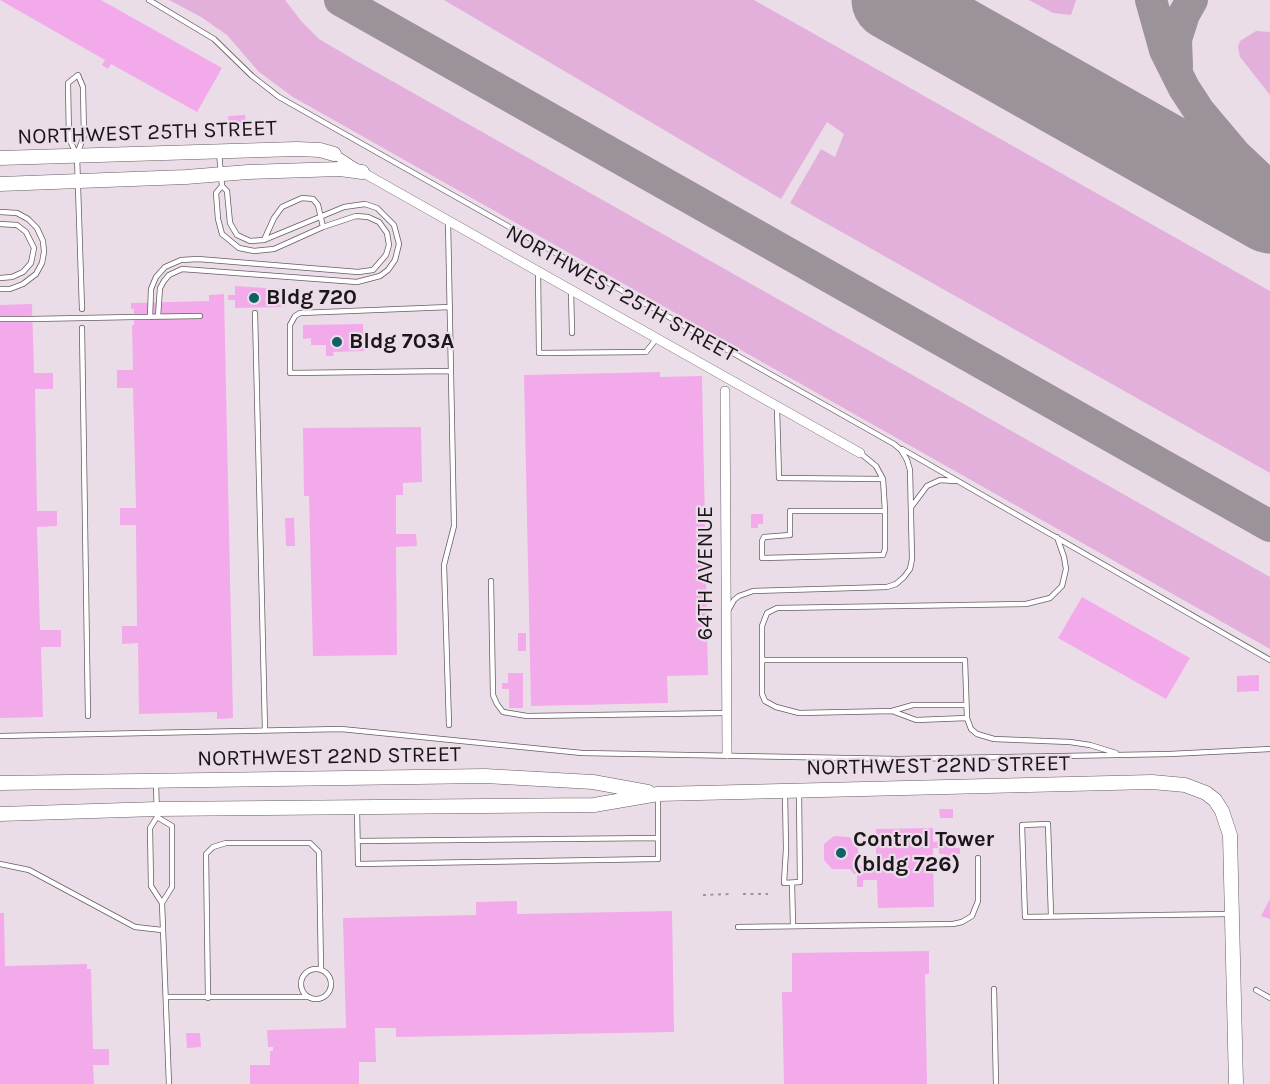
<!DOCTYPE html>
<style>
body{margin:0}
canvas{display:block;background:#eadde8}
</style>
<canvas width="1270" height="1084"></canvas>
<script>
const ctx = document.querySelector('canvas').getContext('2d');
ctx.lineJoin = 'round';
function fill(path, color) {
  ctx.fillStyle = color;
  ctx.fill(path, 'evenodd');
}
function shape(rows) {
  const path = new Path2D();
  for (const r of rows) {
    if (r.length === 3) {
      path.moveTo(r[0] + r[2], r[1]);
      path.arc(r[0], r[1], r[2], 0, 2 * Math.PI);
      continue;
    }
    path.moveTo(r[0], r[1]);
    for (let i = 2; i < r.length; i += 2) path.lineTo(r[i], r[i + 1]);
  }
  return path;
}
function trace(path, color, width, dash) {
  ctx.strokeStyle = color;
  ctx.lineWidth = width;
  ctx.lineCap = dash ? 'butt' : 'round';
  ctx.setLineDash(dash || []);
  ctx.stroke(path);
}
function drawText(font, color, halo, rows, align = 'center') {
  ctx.font = font + ' Karla,sans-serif';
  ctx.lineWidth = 4.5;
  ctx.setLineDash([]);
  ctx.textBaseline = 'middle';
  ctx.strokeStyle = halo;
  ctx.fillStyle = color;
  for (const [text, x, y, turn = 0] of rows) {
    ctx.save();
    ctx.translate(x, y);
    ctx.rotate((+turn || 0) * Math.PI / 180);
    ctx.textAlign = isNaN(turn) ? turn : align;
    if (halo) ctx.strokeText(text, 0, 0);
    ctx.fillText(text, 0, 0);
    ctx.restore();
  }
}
fill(shape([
 [169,0,285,0,302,22,319,39,353,59,1270,577,1270,649,293,97,259,72,227,35,201,17],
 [444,0,754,0,1270,291,1270,473,790,203,821,149,835,157,844,134,827,122,781,199],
 [1029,0,1076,0,1071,15,1053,13],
 [1256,31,1270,32,1270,95,1240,57,1238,47,1240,41]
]), '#e2b0db');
trace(shape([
 [340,0,1270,526],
 [1151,0,1165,50,1184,88,1199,111,1236,155,1270,187],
 [1177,67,1176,39,1184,14,1192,0]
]), '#9b929a', 32);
trace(shape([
 [892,0,1270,213]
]), '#9b929a', 81);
fill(shape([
 [0,0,101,0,222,68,197,112,111,64,108,69,102,65,105,60],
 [245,115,246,125,229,126,228,116],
 [235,286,281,289,281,307,235,308,235,300,228,300,228,295,235,295],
 [224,294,233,718,217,719,217,712,139,714,138,643,122,644,122,626,137,626,136,525,120,525,120,508,136,508,133,388,117,388,117,370,133,370,132,325,134,325,134,309,131,309,131,303,209,301,209,295],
 [32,304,34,373,53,373,53,389,35,389,37,511,57,511,57,526,37,527,40,630,61,630,61,647,41,647,43,717,0,718,0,305],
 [363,324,364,351,333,352,334,356,326,356,326,345,311,345,311,338,303,339,303,325],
 [660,372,660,377,702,376,708,675,667,676,668,703,531,706,524,375],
 [421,427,422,482,403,483,403,495,396,495,396,534,416,534,417,546,396,547,397,655,313,656,309,496,304,496,303,428],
 [751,514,763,514,763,524,758,524,758,528,751,528],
 [285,518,294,518,295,546,286,546],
 [1082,597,1190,658,1166,699,1058,638],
 [518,633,526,633,526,651,518,651],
 [508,673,523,673,523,708,509,708,509,689,502,689,502,683,508,683],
 [1259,675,1259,691,1237,692,1237,676],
 [939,809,953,809,953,818,940,818],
 [933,828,933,842,953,840,953,845,955,848,960,848,960,854,955,854,952,857,952,862,947,862,947,857,944,854,939,854,939,848,933,848,934,907,878,908,877,880,863,880,863,887,857,887,857,874,854,874,850,869,832,869,824,860,824,844,834,836,849,837,858,845,858,862,855,864,857,866,876,866,876,829],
 [1270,899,1270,919,1261,916],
 [517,901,517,914,672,911,674,1032,396,1037,396,1028,375,1028,376,1062,359,1062,359,1084,250,1084,250,1065,270,1065,270,1051,273,1051,273,1047,268,1047,267,1030,346,1028,343,918,476,915,476,902],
 [0,913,4,913,5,966,87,964,87,969,91,969,93,1049,109,1049,109,1065,93,1065,94,1084,0,1084],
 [929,951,929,974,925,974,927,1084,784,1084,782,992,792,992,792,953],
 [186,1033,200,1033,201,1047,187,1048]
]), '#f3aaea');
const lane = shape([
 [149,0,214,39,252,76,279,97,894,444,901,450,907,460,910,470,912,559,910,569,904,577,896,584,887,587,753,591,739,596,734,600,729,609],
 [77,154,84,136,83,87,78,75,68,83,69,138,77,156,82,309],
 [0,212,17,213,28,219,37,228,43,241,44,252,42,263,36,274,23,284,10,289,0,289],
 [448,221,454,526,444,565,449,725],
 [0,224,17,225,26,232,34,248,31,263,23,272,12,277,0,278],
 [264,240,274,218,282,207,302,198,313,199,318,205,323,227],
 [538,271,539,353,646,352,657,338],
 [571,290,572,333],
 [450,307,300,313,295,316,290,325,290,373,451,371],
 [255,313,265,730],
 [158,316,160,288,164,281,169,275,182,269,357,282,380,276,388,270,395,260,399,244,394,225,377,208,365,204,344,207,264,240,250,241,237,235,230,223,227,191,222,186,219,152],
 [134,317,200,316],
 [150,317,151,289,156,277,165,267,181,260,198,259,358,272,373,270,386,255,389,245,387,233,379,222,368,217,356,216,323,227,274,249,254,251,239,248,222,234,218,219,216,193,222,186],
 [0,319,32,319],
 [82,328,88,716],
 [777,408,779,478,883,479],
 [902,449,1270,660],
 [860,453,876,466,883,479,885,511,885,549,883,555,762,558,762,541,764,537,790,535,790,511,885,511],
 [912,506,927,486,940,480,955,481],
 [491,581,493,695,497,704,503,712,527,716,727,713],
 [762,660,965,660,967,718,971,729,977,734,994,739,1070,742,1090,745,1116,753],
 [965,705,913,705,892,711,799,713,776,707,765,701,762,694,762,626,767,613,777,608,1026,604,1050,598,1062,586,1066,569,1064,557,1057,537],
 [892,711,916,720,967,718],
 [0,736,341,729,582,753,899,759,1170,754,1270,749],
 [156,783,157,817,150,828,151,886,162,903,169,1084],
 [785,793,786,849,784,883,800,882,799,792],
 [357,809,358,864,658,859,658,796],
 [157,817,172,826,172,887,162,903],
 [358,841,658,838],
 [0,864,29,870,135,927,162,930],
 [792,883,793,926],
 [1051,916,1048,824,1022,825,1025,917,1228,914],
 [738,927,953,924,962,922,972,916,978,901,978,858],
 [316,984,15],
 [994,989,996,1084],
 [1256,990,1270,998],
 [166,997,309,997],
 [208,998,206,854,213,847,226,843,310,843,319,852,321,970]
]);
const street = shape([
 [334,154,362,172,860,453],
 [725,391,727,754]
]);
const secondary = shape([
 [0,158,297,149,320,150,334,154],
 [0,184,186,177,248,172,340,169,362,172],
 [0,783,485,776,593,782,648,792],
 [0,814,157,809,594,805,658,794,1152,782,1185,785,1206,793,1215,800,1222,811,1230,835,1236,1084]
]);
trace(lane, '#675c65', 6);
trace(street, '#675c65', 10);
trace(secondary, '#675c65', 15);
trace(shape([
 [743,894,768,894],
 [703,895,731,894]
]), '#9d949c', 2, [3, 4.5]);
trace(lane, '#fff', 4.5);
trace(street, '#fff', 9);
trace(secondary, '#fff', 14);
const laneBridge = shape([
 [32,319,134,317]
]);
trace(laneBridge, '#675c65', 6, []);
trace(laneBridge, '#fff', 4.5);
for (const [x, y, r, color] of [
 [254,298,6,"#106165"],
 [337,342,6,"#106165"],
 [841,853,6,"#106165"]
]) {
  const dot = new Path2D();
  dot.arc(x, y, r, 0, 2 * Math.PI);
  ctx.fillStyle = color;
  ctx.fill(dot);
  trace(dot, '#eadde8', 2);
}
drawText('22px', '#1a1619', '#eadde8', [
 ["NORTHWEST 25TH STREET",147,133,-2],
 ["NORTHWEST 25TH STREET",621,294,29],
 ["64TH AVENUE",706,573,-90],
 ["NORTHWEST 22ND STREET",329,757,-1],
 ["NORTHWEST 22ND STREET",938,766,-1]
]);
drawText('bold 22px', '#1a1619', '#eadde8', [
 ["Bldg 720",266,298],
 ["Bldg 703A",349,342],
 ["Control Tower",853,840],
 ["(bldg 726)",853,865]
], 'left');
</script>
